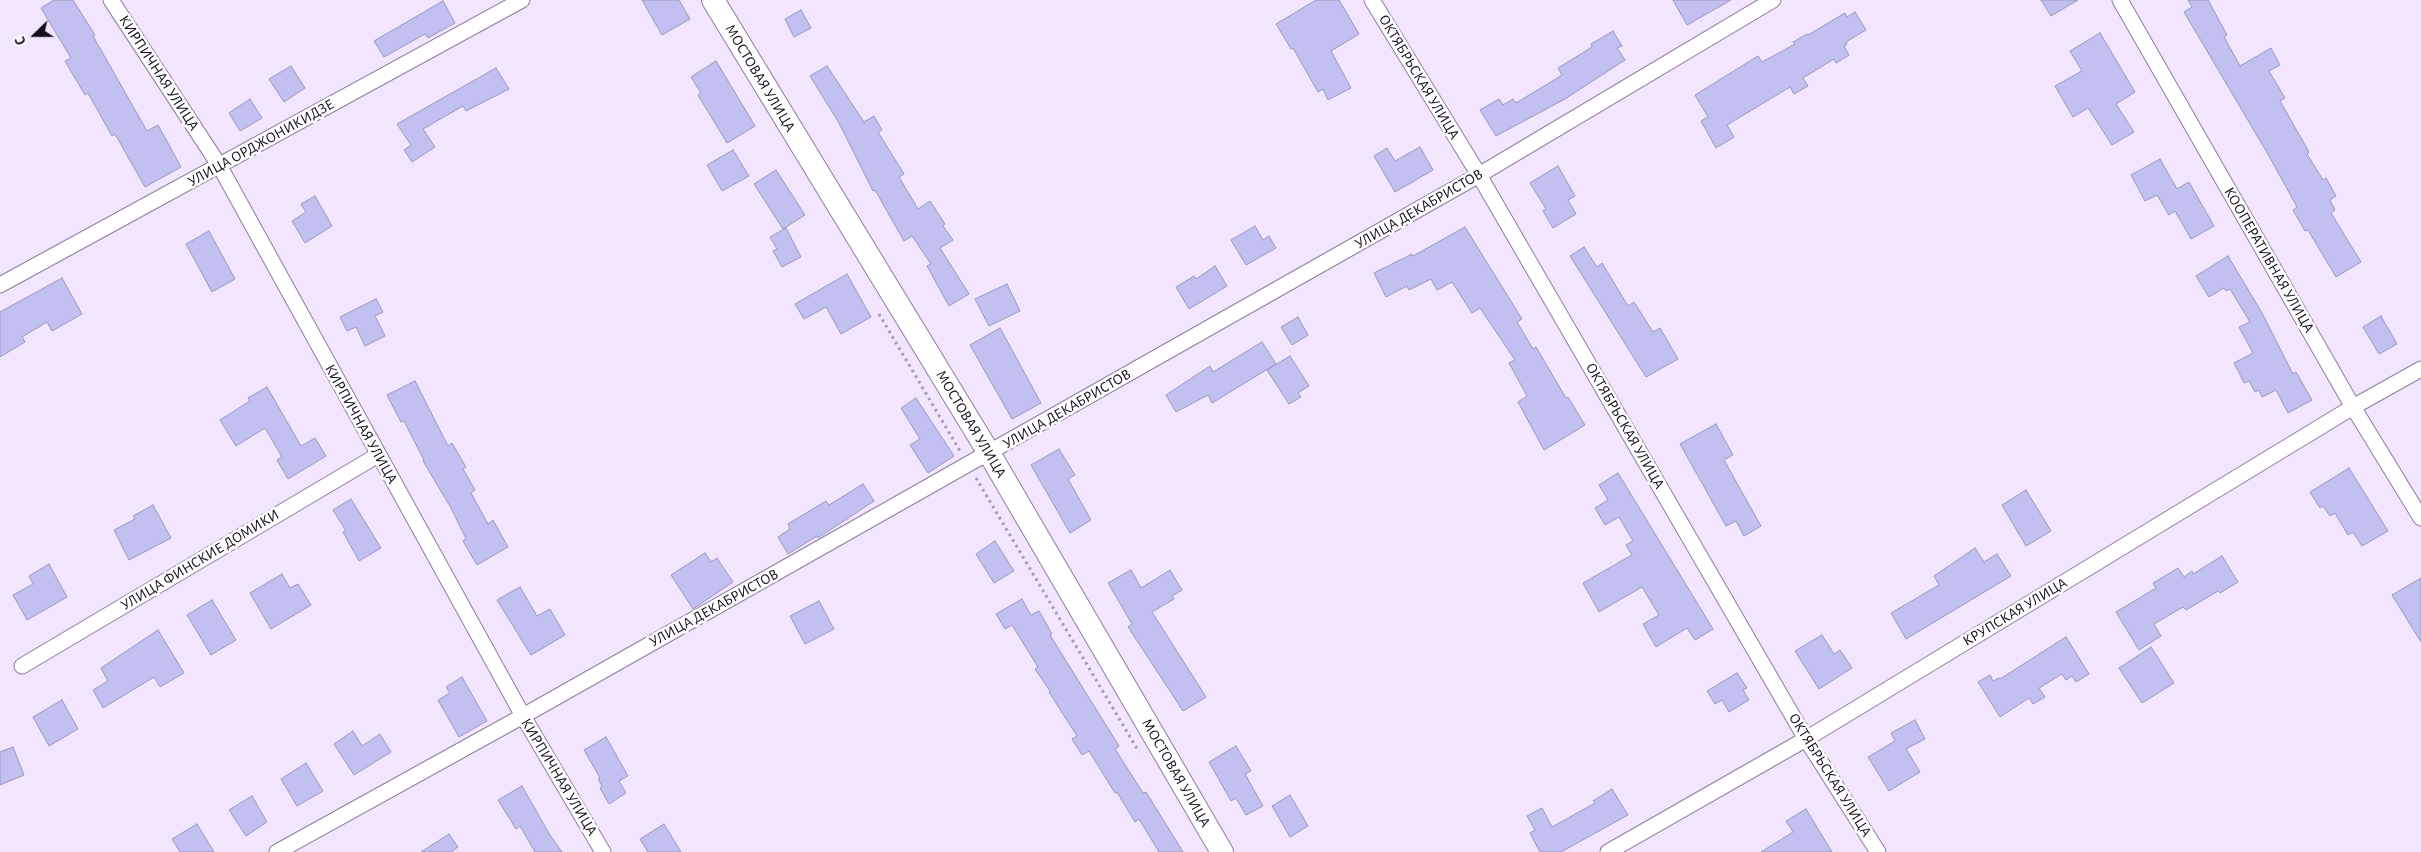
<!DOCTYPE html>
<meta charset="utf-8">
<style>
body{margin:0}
#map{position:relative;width:2421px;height:852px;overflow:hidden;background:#f1e6fd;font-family:"Alegreya Sans",sans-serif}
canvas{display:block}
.north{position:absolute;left:10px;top:10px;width:50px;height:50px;-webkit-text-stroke:4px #fff;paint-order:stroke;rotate:248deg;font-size:14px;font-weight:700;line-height:20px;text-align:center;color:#140e1b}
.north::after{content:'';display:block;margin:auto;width:18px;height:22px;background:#140e1b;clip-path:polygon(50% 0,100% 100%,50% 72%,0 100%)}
</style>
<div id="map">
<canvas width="2421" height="852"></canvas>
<div class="north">С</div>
</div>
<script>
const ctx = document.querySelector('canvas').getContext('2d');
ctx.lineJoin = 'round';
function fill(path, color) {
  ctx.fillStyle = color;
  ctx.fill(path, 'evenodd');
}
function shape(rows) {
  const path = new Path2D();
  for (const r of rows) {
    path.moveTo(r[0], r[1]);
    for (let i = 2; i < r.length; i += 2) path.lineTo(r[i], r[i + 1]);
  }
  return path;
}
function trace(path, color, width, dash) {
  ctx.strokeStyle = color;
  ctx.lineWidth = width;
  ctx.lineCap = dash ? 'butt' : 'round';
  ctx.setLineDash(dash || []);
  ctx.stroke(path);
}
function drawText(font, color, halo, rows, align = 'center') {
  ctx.font = font + ' "Alegreya Sans",sans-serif';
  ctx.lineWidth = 5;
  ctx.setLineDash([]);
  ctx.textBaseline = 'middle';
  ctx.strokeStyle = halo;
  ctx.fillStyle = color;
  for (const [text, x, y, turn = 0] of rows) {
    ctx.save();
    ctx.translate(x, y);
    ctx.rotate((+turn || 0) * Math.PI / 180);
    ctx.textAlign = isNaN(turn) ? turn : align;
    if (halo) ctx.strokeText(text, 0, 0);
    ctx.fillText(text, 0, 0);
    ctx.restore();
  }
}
const building = shape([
 [54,0,73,0,95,35,93,36,147,131,158,125,181,167,145,187,115,134,112,136,88,93,85,95,65,61,71,58,41,8,54,0],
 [642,0,679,0,690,19,662,35,642,0],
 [1316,0,1339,0,1359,34,1331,51,1351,88,1328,100,1323,89,1318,92,1293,48,1291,49,1276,24,1316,0],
 [1673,0,1731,0,1687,25,1673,0],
 [2041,0,2078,0,2051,16,2041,0],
 [2188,0,2208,0,2227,35,2224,37,2240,66,2271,48,2280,65,2269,71,2285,98,2280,101,2309,152,2307,154,2323,180,2326,178,2336,196,2330,200,2335,210,2331,213,2361,262,2336,277,2308,230,2305,231,2293,210,2297,207,2269,156,2184,12,2192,7,2188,0],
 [443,1,455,23,428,38,425,34,384,57,374,41,443,1],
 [801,10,811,28,794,37,785,19,801,10],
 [1855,12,1866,30,1846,42,1847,44,1844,46,1849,55,1836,63,1834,59,1803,78,1808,86,1794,94,1790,87,1727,125,1734,137,1716,148,1701,121,1708,117,1695,95,1758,56,1762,62,1795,44,1793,42,1807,34,1808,35,1845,13,1847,17,1855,12],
 [1613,31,1622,46,1617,48,1625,60,1565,99,1496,136,1480,110,1499,99,1503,105,1513,99,1516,103,1554,80,1562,75,1558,68,1592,47,1591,44,1613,31],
 [2100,33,2135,92,2116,104,2134,132,2112,145,2088,108,2073,117,2055,86,2082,71,2070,51,2100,33],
 [716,61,755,126,727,143,698,95,701,93,691,77,716,61],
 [291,66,305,88,284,102,269,79,291,66],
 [827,66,864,122,874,116,882,130,878,132,904,174,899,177,918,209,930,201,945,224,943,226,953,240,940,248,969,294,949,306,927,266,931,264,912,236,904,241,875,190,873,191,839,123,810,76,827,66],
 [496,68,509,89,466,111,463,106,423,129,435,147,412,162,404,150,411,145,397,124,496,68],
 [250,99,262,118,240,131,229,113,250,99],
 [1420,147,1433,170,1395,192,1374,156,1387,148,1395,161,1420,147],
 [733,150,749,176,722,191,707,165,733,150],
 [2160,159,2177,189,2189,182,2214,226,2191,239,2175,211,2169,215,2157,195,2145,201,2131,175,2160,159],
 [1558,166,1575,196,1568,200,1576,214,1553,228,1543,211,1546,209,1530,183,1558,166],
 [776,170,805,215,783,229,754,184,776,170],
 [315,196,332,226,305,243,292,221,306,212,301,204,315,196],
 [1255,226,1263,240,1269,236,1276,248,1246,265,1231,240,1255,226],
 [1465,227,1522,319,1517,322,1533,349,1536,347,1566,398,1568,397,1585,425,1544,450,1518,402,1527,396,1509,363,1515,360,1480,308,1472,313,1452,282,1437,290,1431,279,1409,290,1407,286,1386,297,1374,273,1412,254,1413,256,1465,227],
 [786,228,801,257,782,267,773,251,777,249,770,237,786,228],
 [209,231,235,279,212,292,186,244,209,231],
 [1584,247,1597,267,1602,263,1628,306,1634,302,1653,332,1660,328,1678,359,1646,377,1570,256,1584,247],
 [2228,256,2262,313,2293,374,2296,372,2312,400,2288,413,2276,390,2262,397,2259,390,2255,392,2249,381,2244,383,2234,363,2253,353,2239,327,2250,322,2230,289,2226,291,2224,288,2209,297,2196,276,2228,256],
 [1215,266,1227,286,1189,309,1176,287,1194,276,1196,279,1215,266],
 [847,274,871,317,841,334,826,307,804,319,795,304,847,274],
 [62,278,82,314,52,331,47,322,22,337,25,342,0,357,0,312,62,278],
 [1007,284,1020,311,989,326,975,299,1007,284],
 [376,299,383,312,375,316,385,336,365,346,356,327,347,331,340,317,376,299],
 [2381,316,2397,344,2379,354,2363,327,2381,316],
 [1298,317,1308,335,1292,345,1281,327,1298,317],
 [1000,328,1041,403,1012,419,970,345,1000,328],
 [1262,342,1276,364,1212,403,1208,395,1176,412,1166,395,1210,366,1213,372,1262,342],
 [1290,356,1309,386,1298,393,1301,397,1289,404,1267,370,1290,356],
 [415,381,448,446,452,443,466,467,463,469,475,490,471,493,488,524,493,520,508,547,477,565,463,541,466,539,451,508,423,461,424,460,404,421,401,422,387,395,415,381],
 [267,387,301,446,315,438,326,456,288,479,277,460,282,457,265,428,236,446,220,420,250,401,248,398,267,387],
 [916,398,954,456,928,473,910,445,920,439,901,408,916,398],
 [1716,424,1733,455,1724,460,1761,526,1744,536,1736,521,1726,526,1680,444,1716,424],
 [1059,449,1075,475,1068,479,1091,520,1070,533,1031,465,1059,449],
 [2349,468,2388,531,2362,546,2353,532,2348,535,2335,513,2330,516,2323,506,2320,508,2310,492,2349,468],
 [1618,473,1713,629,1695,640,1687,628,1656,647,1643,624,1659,615,1642,587,1599,612,1583,583,1632,555,1626,545,1633,541,1619,517,1605,525,1595,508,1608,500,1599,485,1618,473],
 [863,484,874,501,818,538,817,536,788,554,778,537,790,529,788,524,826,501,829,505,863,484],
 [2026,490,2051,531,2026,546,2002,505,2026,490],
 [351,499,381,548,359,561,343,532,346,531,333,510,351,499],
 [153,505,171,538,129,560,114,530,135,519,133,516,153,505],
 [995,541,1014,571,994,583,976,554,995,541],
 [1975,548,1984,562,1997,554,2011,576,1906,639,1891,613,1939,585,1934,576,1975,548],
 [705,553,711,562,717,558,733,582,693,609,671,575,705,553],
 [2222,556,2238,582,2220,593,2218,591,2186,610,2183,607,2154,624,2161,636,2139,650,2116,612,2156,588,2153,583,2178,568,2184,577,2192,571,2193,574,2222,556],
 [49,564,67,597,27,620,13,595,33,584,29,576,49,564],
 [1131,570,1141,588,1170,570,1182,590,1172,596,1174,599,1152,612,1206,697,1183,711,1128,627,1132,624,1108,583,1131,570],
 [282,574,290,588,298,584,311,605,271,629,250,593,282,574],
 [2421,578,2421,642,2392,595,2421,578],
 [520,587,537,616,550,609,565,635,531,655,497,600,520,587],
 [1022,599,1031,615,1039,611,1052,634,1050,635,1119,746,1115,749,1143,793,1146,792,1183,852,1159,852,1139,819,1135,822,1117,792,1115,793,1089,751,1082,755,1072,739,1077,736,1049,692,1050,691,1035,669,1038,667,1012,625,1005,629,996,614,1022,599],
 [212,600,236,640,211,655,187,615,212,600],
 [819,601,834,629,805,644,790,616,819,601],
 [158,630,184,673,160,687,154,677,103,708,93,690,108,681,101,668,158,630],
 [1822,635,1834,654,1840,650,1852,668,1819,689,1795,651,1822,635],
 [2066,637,2089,674,2076,682,2072,676,2066,680,2062,674,2039,688,2045,697,2033,704,2029,698,2000,717,1978,682,1990,675,1993,681,1999,678,2000,679,2066,637],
 [2151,647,2174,683,2142,703,2119,668,2151,647],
 [1737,673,1747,688,1743,690,1749,700,1729,712,1722,700,1715,704,1707,691,1737,673],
 [462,677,487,721,459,737,438,700,450,693,446,687,462,677],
 [62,700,78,729,49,746,33,717,62,700],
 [1915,720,1925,739,1906,749,1920,772,1889,791,1868,757,1895,741,1891,733,1915,720],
 [353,731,362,746,380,734,391,752,354,775,334,744,353,731],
 [606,737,628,776,619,781,626,793,609,804,600,788,602,786,598,779,600,778,584,750,606,737],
 [1236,746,1251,771,1245,774,1263,806,1246,815,1236,798,1231,801,1209,762,1236,746],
 [13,747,24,775,0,785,0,752,13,747],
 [306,763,323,791,297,806,281,779,306,763],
 [522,786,550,835,562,852,535,852,520,826,516,829,498,800,522,786],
 [1612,789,1628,815,1561,852,1540,852,1530,833,1535,830,1527,816,1542,808,1552,827,1595,803,1593,801,1612,789],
 [1290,795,1308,826,1290,837,1272,806,1290,795],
 [252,796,267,822,246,836,229,810,252,796],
 [1806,809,1832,852,1761,852,1793,832,1786,821,1806,809],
 [197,824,214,852,180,852,172,839,197,824],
 [664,824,681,852,648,852,640,839,664,824],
 [449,834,458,847,451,852,421,852,449,834]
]);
fill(building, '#c2c0f0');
trace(building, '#9998be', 1);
const street = shape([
 [111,0,219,165,523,716,603,852],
 [1372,0,1479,175,1806,739,1878,852],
 [2120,0,2353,407,2421,518],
 [0,285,522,0],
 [22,666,378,455],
 [277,852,523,716,1479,175,1773,0],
 [1608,852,1806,739,2353,407,2421,369]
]);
const secondary = shape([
 [713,0,989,453,1222,852]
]);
trace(street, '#8d7da0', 17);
trace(secondary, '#8d7da0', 24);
trace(shape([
 [879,314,960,451],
 [976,478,1139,752]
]), '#a299ac', 3, [2.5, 4]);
trace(street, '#fff', 15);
trace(secondary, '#fff', 22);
drawText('15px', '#140e1b', '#fff', [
 ["КИРПИЧНАЯ УЛИЦА",159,73,57],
 ["ОКТЯБРЬСКАЯ УЛИЦА",1419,77,59],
 ["МОСТОВАЯ УЛИЦА",760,78,59],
 ["УЛИЦА ОРДЖОНИКИДЗЕ",261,143,-29],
 ["УЛИЦА ДЕКАБРИСТОВ",1419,209,-30],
 ["КООПЕРАТИВНАЯ УЛИЦА",2269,260,60],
 ["УЛИЦА ДЕКАБРИСТОВ",1067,409,-30],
 ["КИРПИЧНАЯ УЛИЦА",361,424,61],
 ["МОСТОВАЯ УЛИЦА",971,424,59],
 ["ОКТЯБРЬСКАЯ УЛИЦА",1625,426,60],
 ["УЛИЦА ФИНСКИЕ ДОМИКИ",200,560,-31],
 ["УЛИЦА ДЕКАБРИСТОВ",714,608,-29],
 ["КРУПСКАЯ УЛИЦА",2015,612,-31],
 ["МОСТОВАЯ УЛИЦА",1176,773,60],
 ["ОКТЯБРЬСКАЯ УЛИЦА",1830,775,58],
 ["КИРПИЧНАЯ УЛИЦА",559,777,59]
]);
</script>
